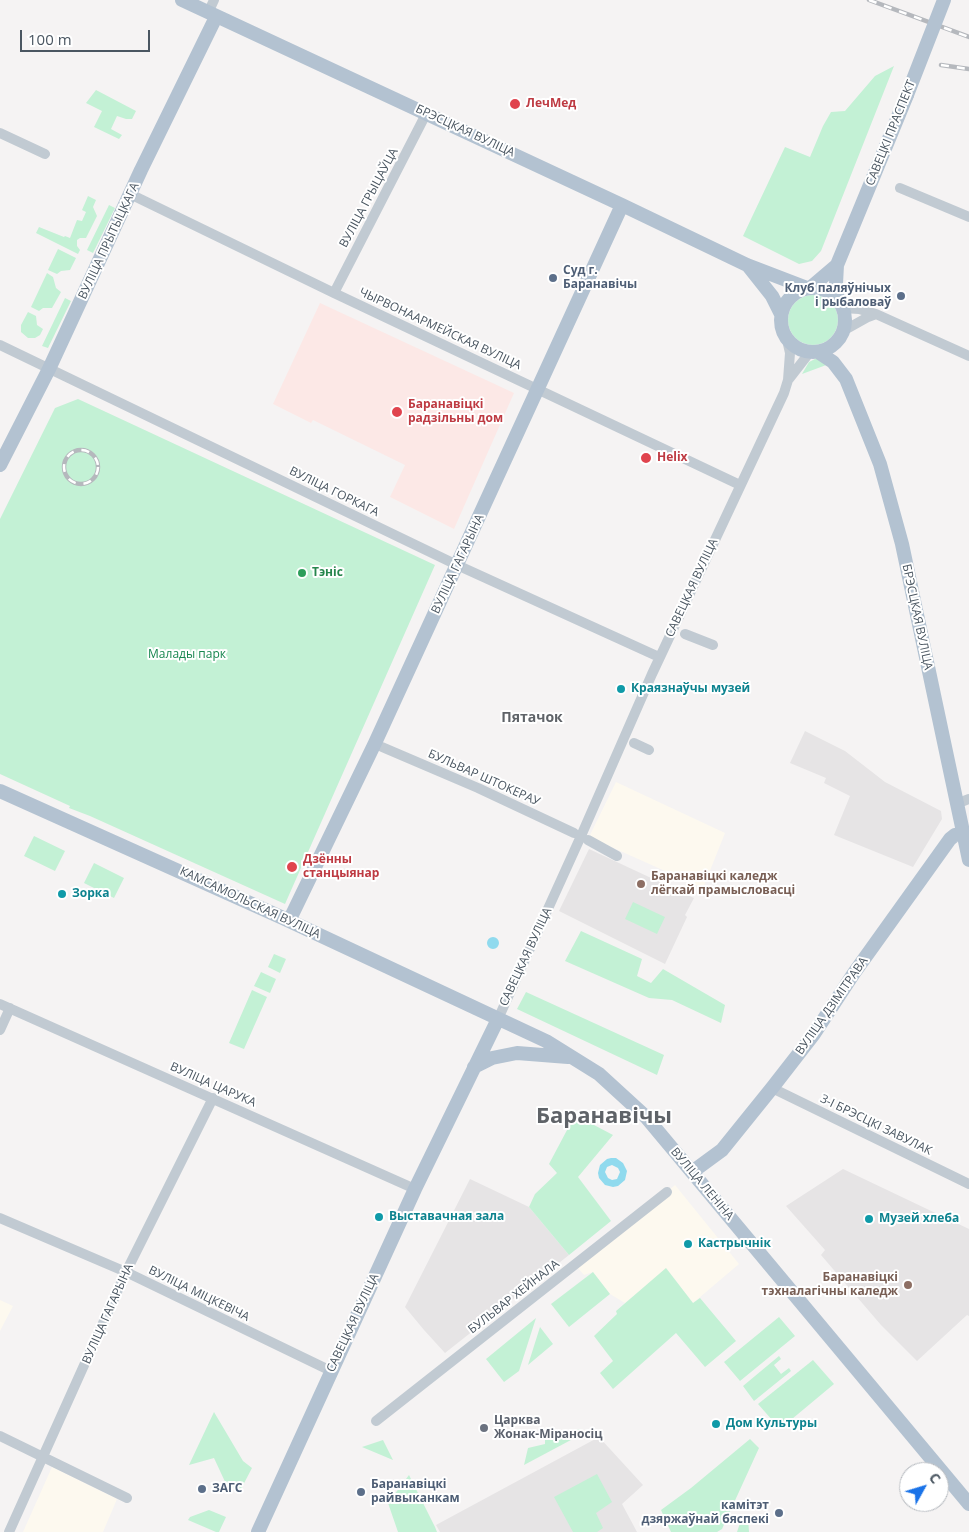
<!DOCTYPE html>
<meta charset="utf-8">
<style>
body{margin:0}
#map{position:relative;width:969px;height:1532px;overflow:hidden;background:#f5f3f3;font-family:"Open Sans",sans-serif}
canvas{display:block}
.north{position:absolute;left:899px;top:1462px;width:50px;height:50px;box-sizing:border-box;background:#fff;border:1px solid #b7bbc0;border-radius:50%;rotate:51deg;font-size:14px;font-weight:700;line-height:20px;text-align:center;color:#4a5661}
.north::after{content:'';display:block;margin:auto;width:18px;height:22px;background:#1a73e8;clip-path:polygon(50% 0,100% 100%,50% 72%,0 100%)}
.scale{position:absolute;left:20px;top:30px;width:130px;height:22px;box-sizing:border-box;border:2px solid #4a5661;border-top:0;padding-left:6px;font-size:15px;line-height:18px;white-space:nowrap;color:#4a5661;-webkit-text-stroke:4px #fff;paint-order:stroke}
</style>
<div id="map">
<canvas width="969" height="1532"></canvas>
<div class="north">С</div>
<div class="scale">100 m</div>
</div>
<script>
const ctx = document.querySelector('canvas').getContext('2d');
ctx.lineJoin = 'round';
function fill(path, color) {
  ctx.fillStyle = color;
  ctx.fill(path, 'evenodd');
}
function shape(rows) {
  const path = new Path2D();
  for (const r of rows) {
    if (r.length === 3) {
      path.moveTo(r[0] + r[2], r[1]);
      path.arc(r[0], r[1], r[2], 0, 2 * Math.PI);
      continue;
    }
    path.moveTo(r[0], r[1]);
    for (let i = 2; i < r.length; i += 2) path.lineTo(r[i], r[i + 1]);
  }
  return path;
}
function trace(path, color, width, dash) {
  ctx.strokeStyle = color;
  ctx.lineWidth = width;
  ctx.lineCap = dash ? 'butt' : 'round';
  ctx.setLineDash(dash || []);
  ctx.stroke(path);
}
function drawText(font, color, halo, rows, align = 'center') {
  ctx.font = font + ' "Open Sans",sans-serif';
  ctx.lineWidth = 4;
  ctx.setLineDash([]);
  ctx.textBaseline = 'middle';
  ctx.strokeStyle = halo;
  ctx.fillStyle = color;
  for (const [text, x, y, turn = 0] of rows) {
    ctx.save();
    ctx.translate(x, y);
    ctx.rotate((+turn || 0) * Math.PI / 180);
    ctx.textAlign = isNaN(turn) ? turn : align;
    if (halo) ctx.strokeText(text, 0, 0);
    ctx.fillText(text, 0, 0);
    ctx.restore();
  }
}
fill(shape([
 [616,782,725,833,703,888,589,837],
 [675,1185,739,1264,693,1303,667,1269,625,1303,610,1294,593,1272,584,1275,577,1267],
 [0,1300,13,1306,0,1331],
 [52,1467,117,1499,103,1532,23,1532]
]), '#fdf9ef');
fill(shape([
 [805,731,845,751,885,782,941,811,942,819,913,867,834,835,850,796,824,783,826,778,790,763],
 [589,849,694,898,685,915,687,917,665,964,559,911],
 [843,1169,969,1229,969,1316,967,1315,917,1361,881,1325,821,1255,825,1250,786,1206],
 [470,1179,529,1207,569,1255,445,1353,424,1330,405,1307],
 [599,1437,643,1485,622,1504,637,1532,440,1532,436,1525]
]), '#e6e4e5');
fill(shape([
 [320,303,514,393,454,529,390,497,405,465,313,420,311,423,273,404]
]), '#fce8e6');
fill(shape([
 [894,66,821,251,812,261,799,264,743,236,785,147,810,157,823,126,831,112,845,111,875,76],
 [96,90,136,111,132,119,126,119,117,116,111,129,122,135,119,139,94,127,102,111,86,103],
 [88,196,96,200,93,207,97,216,86,238,80,238,77,240,77,246,80,250,78,254,36,233,39,227,64,237,65,236,70,238,77,220,82,221,86,212,82,210],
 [109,205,115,208,93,253,87,250],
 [58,249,76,258,70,270,61,271,57,274,48,270],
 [47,273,53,277,56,288,61,292,52,308,43,308,39,311,31,307],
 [813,320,25],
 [65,298,71,301,48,348,42,346],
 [28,312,36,316,37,325,43,329,40,335,35,338,28,338,21,332,21,325],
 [819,358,829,364,802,374,809,362,815,359],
 [78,399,435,565,285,904,90,816,69,808,70,806,0,774,0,519,55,408],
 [34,836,65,851,55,871,24,856],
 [94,863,124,878,114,898,84,883],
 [633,902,665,917,657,934,625,919],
 [581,931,642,959,637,976,651,983,663,969,725,1005,721,1023,672,1000,649,998,565,961],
 [274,954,286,959,280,973,268,967],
 [261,972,276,979,270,993,254,986],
 [252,990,267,997,244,1049,229,1043],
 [526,992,664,1055,657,1075,517,1009],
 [575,1115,613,1135,578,1177,611,1221,569,1255,529,1207,535,1194,557,1173,549,1164],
 [666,1268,693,1303,700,1298,736,1341,705,1367,676,1333,613,1389,600,1373,613,1361,594,1336,617,1314,616,1311],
 [593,1272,610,1294,569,1327,551,1304],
 [779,1317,795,1336,740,1381,724,1362],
 [536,1318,519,1371,504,1382,486,1359],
 [540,1327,553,1344,528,1365],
 [779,1356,781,1359,774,1365,781,1374,789,1368,791,1371,754,1401,743,1386],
 [813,1360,834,1384,780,1429,758,1404],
 [214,1412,243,1461,252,1468,241,1489,227,1486,214,1458,189,1465],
 [581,1429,584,1433,524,1465,528,1448,545,1444,545,1436],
 [750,1439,759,1448,722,1529,717,1532,671,1532,661,1510,691,1488],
 [383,1440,393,1460,362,1447],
 [597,1474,612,1502,596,1513,603,1528,597,1532,573,1532,554,1497],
 [409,1475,435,1527,437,1532,398,1532,388,1503],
 [209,1510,226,1517,219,1532,216,1532,188,1520,190,1517],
 [743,1514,748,1517,749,1532,737,1532]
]), '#c3f1d5');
fill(shape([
 [493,943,6],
 [611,1158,616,1158,623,1163,627,1171,625,1180,618,1186,613,1187,605,1185,599,1178,598,1173,600,1165,607,1159],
 [612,1165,618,1168,620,1172,617,1179,612,1180,608,1178,605,1172,607,1167]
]), '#90daee');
trace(shape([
 [208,13,214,0],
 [0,133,45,154],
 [900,188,969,217],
 [130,194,334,293,740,485],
 [334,293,426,114],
 [843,308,859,309,876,314,969,356],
 [843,331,868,317,876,314],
 [0,345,457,565,659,657],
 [789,379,810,352],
 [685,634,713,645],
 [634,743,649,750],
 [382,747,478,788,574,833],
 [956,804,969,799],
 [588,840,617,856],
 [0,1004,415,1189],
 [498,1019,581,836,652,674,784,393,788,380,790,353,787,340],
 [0,1030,10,1008],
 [772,1088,969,1184],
 [0,1218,126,1272,331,1371],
 [376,1421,667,1192],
 [0,1436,127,1498],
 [9,1532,126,1272,213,1098]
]), '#c1cad2', 10);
trace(shape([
 [182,0,622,205,747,265,807,288],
 [749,267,772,296,781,314],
 [810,288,837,265],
 [813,320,32],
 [838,300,836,284,837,265,907,95],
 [818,352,833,362,846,379,880,464,902,544,969,860],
 [0,465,49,369,141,170,216,17],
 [0,791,283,918,546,1041,599,1074,646,1117,969,1504],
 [289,921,375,743,622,205],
 [474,1067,492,1058,517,1053,568,1057],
 [692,1172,722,1150,772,1088,814,1034,854,973,950,839,955,835,963,834],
 [258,1532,415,1189,498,1019]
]), '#b3c2d1', 14);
const rail = shape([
 [869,0,969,37],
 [941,65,969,69],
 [81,467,17]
]);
trace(rail, '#b5b8bd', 4.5);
trace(rail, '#fff', 2.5, [8]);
trace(shape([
 [907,95,944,0]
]), '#b3c2d1', 14);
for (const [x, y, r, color] of [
 [515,104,6,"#e0444e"],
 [553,278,5,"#5c6f8a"],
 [901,296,5,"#5c6f8a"],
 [397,412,6,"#e0444e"],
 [646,458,6,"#e0444e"],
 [302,573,5,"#2e9e5b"],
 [621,689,5,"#0f9aa8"],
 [292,867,6,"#e0444e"],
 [641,884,5,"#8d6e63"],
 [62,894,5,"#0f9aa8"],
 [379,1217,5,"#0f9aa8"],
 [869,1219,5,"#0f9aa8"],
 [688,1244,5,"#0f9aa8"],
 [908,1285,5,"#8d6e63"],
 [716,1424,5,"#0f9aa8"],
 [484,1428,5,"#6b7280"],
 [202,1489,5,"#5c6f8a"],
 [361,1492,5,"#5c6f8a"],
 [779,1513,5,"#5c6f8a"]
]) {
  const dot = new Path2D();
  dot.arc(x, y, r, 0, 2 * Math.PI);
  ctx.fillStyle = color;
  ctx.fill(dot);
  trace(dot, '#fff', 2);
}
drawText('bold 12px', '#be3a42', '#fff', [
 ["ЛечМед",526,104],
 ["Баранавіцкі",408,405],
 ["радзільны дом",408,419],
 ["Helix",657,458],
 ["Дзённы",303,860],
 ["станцыянар",303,874]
], 'left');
drawText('12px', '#4a5661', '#fff', [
 ["БРЭСЦКАЯ ВУЛІЦА",465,131,25],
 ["САВЕЦКІ ПРАСПЕКТ",891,133,-68],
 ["ВУЛІЦА ГРЫЦАЎЦА",369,198,-62],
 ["ВУЛІЦА ПРЫТЫЦКАГА",109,241,-65],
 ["ЧЫРВОНААРМЕЙСКАЯ ВУЛІЦА",440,329,25],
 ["ВУЛІЦА ГОРКАГА",334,492,26],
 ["ВУЛІЦА ГАГАРЫНА",458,564,-65],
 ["САВЕЦКАЯ ВУЛІЦА",692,588,-65],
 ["БРЭСЦКАЯ ВУЛІЦА",917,617,78],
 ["БУЛЬВАР ШТОКЕРАУ",484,778,24],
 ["КАМСАМОЛЬСКАЯ ВУЛІЦА",250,903,25],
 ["САВЕЦКАЯ ВУЛІЦА",526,957,-65],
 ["ВУЛІЦА ДЗІМІТРАВА",832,1006,-55],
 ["ВУЛІЦА ЦАРУКА",213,1085,24],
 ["3-І БРЭСЦКІ ЗАВУЛАК",876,1125,26],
 ["ВУЛІЦА ЛЕНІНА",702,1184,50],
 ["ВУЛІЦА МІЦКЕВІЧА",199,1294,26],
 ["БУЛЬВАР ХЕЙНАЛА",514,1297,-38],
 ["ВУЛІЦА ГАГАРЫНА",108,1314,-66],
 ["САВЕЦКАЯ ВУЛІЦА",353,1323,-65]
]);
drawText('bold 12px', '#4e5e75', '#fff', [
 ["Суд г.",563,271],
 ["Баранавічы",563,285],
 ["Клуб паляўнічых",891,289,"right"],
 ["і рыбаловаў",891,303,"right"],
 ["Баранавіцкі",371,1485],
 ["райвыканкам",371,1499],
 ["ЗАГС",212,1489],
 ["камітэт",769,1506,"right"],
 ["дзяржаўнай бяспекі",769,1520,"right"]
], 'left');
drawText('bold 12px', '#27864d', '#fff', [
 ["Тэніс",312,573]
], 'left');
drawText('12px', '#17864f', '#fff', [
 ["Малады парк",187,655]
]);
drawText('bold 12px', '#0d838f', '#fff', [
 ["Краязнаўчы музей",631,689],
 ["Зорка",72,894],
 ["Выставачная зала",389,1217],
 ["Музей хлеба",879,1219],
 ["Кастрычнік",698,1244],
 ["Дом Культуры",726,1424]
], 'left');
drawText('bold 12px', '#785e54', '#fff', [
 ["Баранавіцкі каледж",651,877],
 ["лёгкай прамысловасці",651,891],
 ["Баранавіцкі",898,1278,"right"],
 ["тэхналагічны каледж",898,1292,"right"]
], 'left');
drawText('bold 12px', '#5b616d', '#fff', [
 ["Царква",494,1421],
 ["Жонак-Міраносіц",494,1435]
], 'left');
drawText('bold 14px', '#5f6368', '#fff', [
 ["Пятачок",532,718]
]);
drawText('bold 22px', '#5f6368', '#fff', [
 ["Баранавічы",604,1117]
]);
</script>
